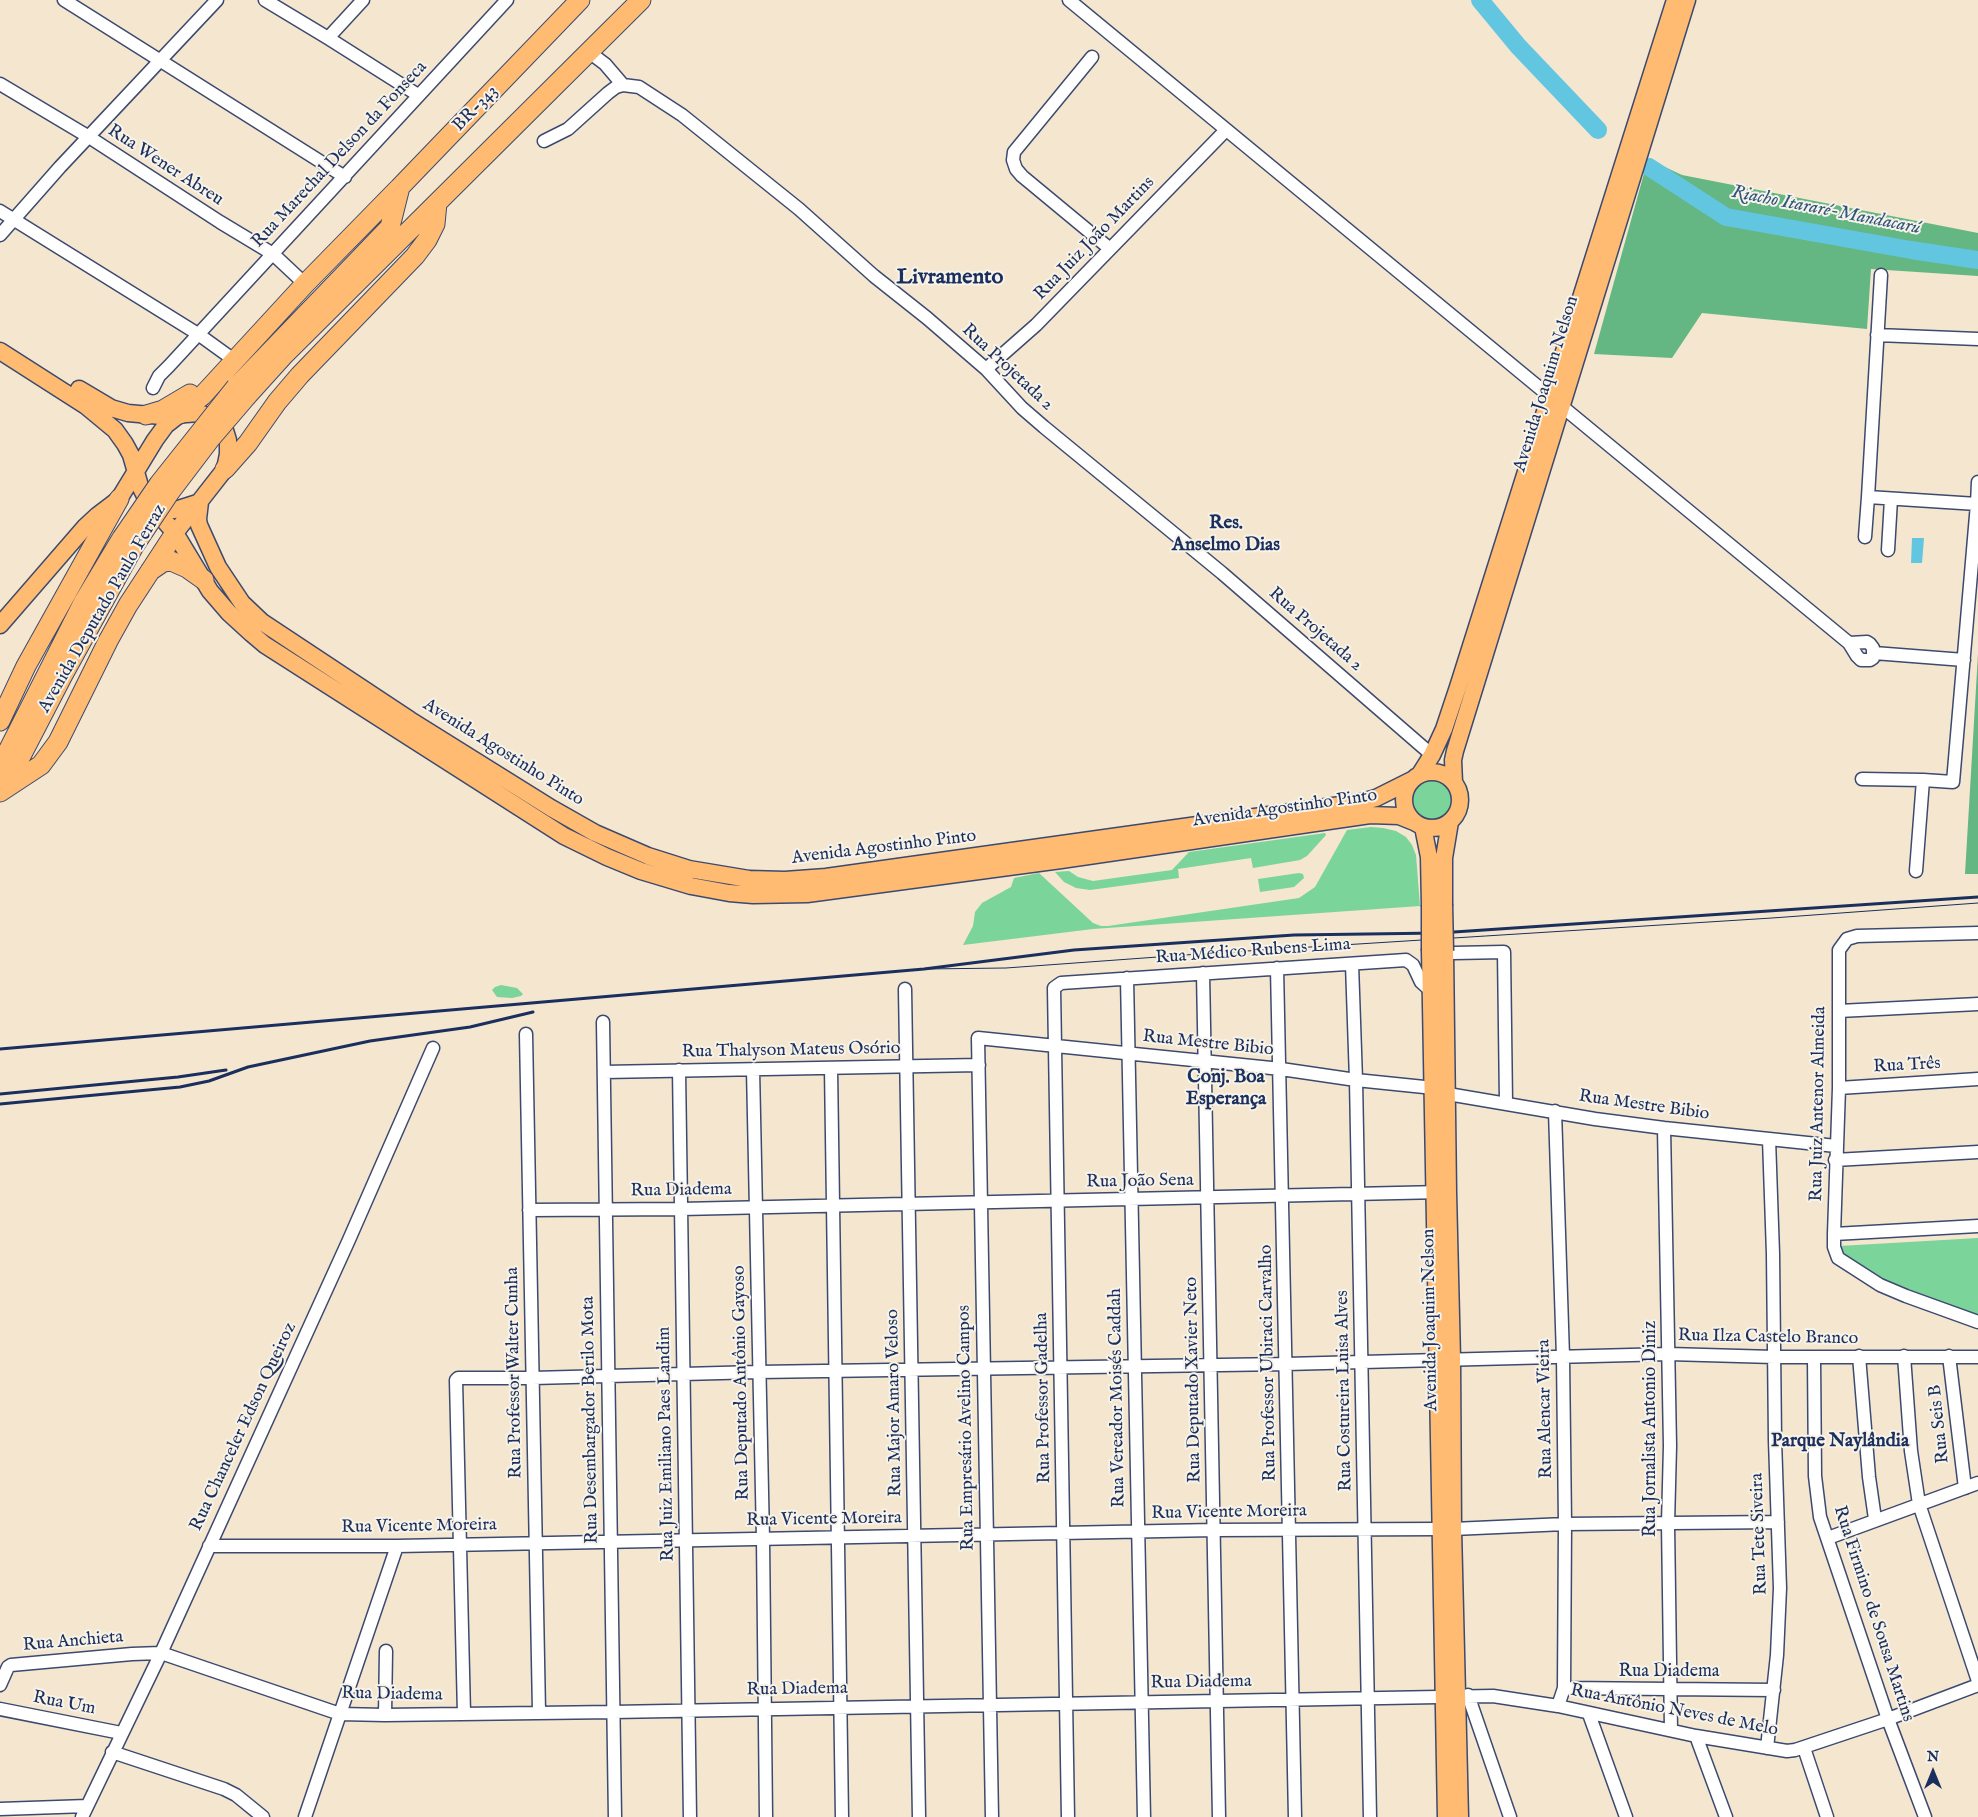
<!DOCTYPE html>
<meta charset="utf-8">
<style>
body{margin:0}
#map{position:relative;width:1978px;height:1817px;overflow:hidden;background:#f5e6cf;font-family:"IM FELL English",serif}
canvas{display:block}
.north{position:absolute;left:1908px;top:1747px;width:50px;height:50px;-webkit-text-stroke:4px #f7f3e8;paint-order:stroke;rotate:0deg;font-size:14px;font-weight:700;line-height:20px;text-align:center;color:#1b2f5e}
.north::after{content:'';display:block;margin:auto;width:18px;height:22px;background:#1b2f5e;clip-path:polygon(50% 0,100% 100%,50% 72%,0 100%)}
</style>
<div id="map">
<canvas width="1978" height="1817"></canvas>
<div class="north">N</div>
</div>
<script>
const ctx = document.querySelector('canvas').getContext('2d');
ctx.lineJoin = 'round';
function fill(path, color) {
  ctx.fillStyle = color;
  ctx.fill(path, 'evenodd');
}
function shape(rows) {
  const path = new Path2D();
  for (const r of rows) {
    if (r.length === 3) {
      path.moveTo(r[0] + r[2], r[1]);
      path.arc(r[0], r[1], r[2], 0, 2 * Math.PI);
      continue;
    }
    path.moveTo(r[0], r[1]);
    for (let i = 2; i < r.length; i += 2) path.lineTo(r[i], r[i + 1]);
  }
  return path;
}
function trace(path, color, width, dash) {
  ctx.strokeStyle = color;
  ctx.lineWidth = width;
  ctx.lineCap = dash ? 'butt' : 'round';
  ctx.setLineDash(dash || []);
  ctx.stroke(path);
}
function drawText(font, color, halo, rows, align = 'center') {
  ctx.font = font + ' "IM FELL English",serif';
  ctx.lineWidth = 4;
  ctx.setLineDash([]);
  ctx.textBaseline = 'middle';
  ctx.strokeStyle = halo;
  ctx.fillStyle = color;
  for (const [text, x, y, turn = 0] of rows) {
    ctx.save();
    ctx.translate(x, y);
    ctx.rotate((+turn || 0) * Math.PI / 180);
    ctx.textAlign = isNaN(turn) ? turn : align;
    if (halo) ctx.strokeText(text, 0, 0);
    ctx.fillText(text, 0, 0);
    ctx.restore();
  }
}
fill(shape([
 [1433,801,24],
 [1371,827,1383,828,1396,831,1406,837,1412,845,1416,855,1420,906,1093,929,963,945,973,926,975,912,982,903,1011,887,1014,878,1039,873,1093,923,1101,926,1108,926,1299,898,1315,887,1347,830],
 [1325,833,1326,835,1307,856,1300,860,1253,868,1251,858,1178,869,1179,878,1090,890,1076,888,1064,882,1055,872,1069,871,1078,877,1093,881,1172,870,1189,852],
 [1299,873,1303,874,1304,878,1294,887,1260,892,1258,879],
 [501,985,517,988,523,994,521,996,512,998,497,997,492,990,495,987],
 [1978,1238,1978,1317,1895,1286,1846,1256,1839,1246]
]), '#7bd49a');
fill(shape([
 [1648,159,1682,175,1978,233,1978,276,1871,269,1867,329,1702,313,1672,358,1594,354],
 [1978,654,1978,874,1965,874]
]), '#64b682');
fill(shape([
 [1912,538,1924,538,1922,563,1911,563]
]), '#62c6e0');
trace(shape([
 [1480,0,1518,46,1598,130],
 [1649,167,1726,217,1911,250,1978,260]
]), '#62c6e0', 18);
const minor = shape([
 [64,0,345,177],
 [265,0,328,38,418,95],
 [1069,0,1849,643,1857,656,1861,660,1870,660,1873,658,1873,648,1870,644,1867,642,1849,643],
 [328,38,363,0],
 [589,52,605,64,623,85],
 [1092,57,1014,152,1013,160,1016,169,1022,176,1109,248],
 [0,84,89,137,220,222,273,254,305,284],
 [544,141,568,129,608,93,616,87,623,85,639,87,682,115,799,209,874,276,927,318,986,369,1022,408,1044,427,1222,573,1432,755],
 [0,211,198,334,234,360],
 [0,235,60,167,217,0],
 [1881,275,1868,497,1977,504,1953,782,1923,780,1916,871],
 [1877,335,1978,339],
 [986,369,1036,325,1226,130],
 [153,388,159,376,169,366,507,0],
 [1977,504,1978,482],
 [1865,537,1868,497],
 [1888,550,1891,499],
 [1874,653,1964,660],
 [1862,779,1923,780],
 [1978,933,1857,936,1847,939,1839,950,1839,1088,1834,1234,1834,1247,1838,1258,1880,1285,1906,1296,1978,1322],
 [1454,953,1504,952,1506,1103],
 [1352,964,1356,1080,1370,1817],
 [1277,968,1295,1817],
 [1203,973,1219,1817],
 [1127,978,1144,1817],
 [905,989,919,1817],
 [1839,1011,1978,1004],
 [603,1022,615,1817],
 [526,1034,539,1712],
 [831,1068,842,1817],
 [753,1069,763,1539,766,1817],
 [679,1070,690,1817],
 [604,1072,979,1065],
 [1839,1088,1978,1079],
 [1448,1094,1595,1119,1664,1128,1836,1146],
 [1555,1111,1563,1357,1565,1524,1564,1688,1558,1706],
 [1664,1128,1670,1446,1668,1524,1671,1730],
 [1835,1160,1978,1152],
 [529,1210,681,1209,1442,1192],
 [1834,1234,1978,1226],
 [1859,1356,1869,1477,1875,1519],
 [1904,1356,1911,1451,1919,1504,1978,1681],
 [1949,1356,1965,1488],
 [1814,1358,1815,1476,1820,1517,1888,1719,1925,1817],
 [1453,1529,1565,1524,1778,1522],
 [1828,1538,1978,1483],
 [209,1546,397,1546,1214,1530,1440,1529],
 [0,1685,8,1667,11,1665,132,1654,161,1653,340,1714,385,1715,613,1712,1493,1696,1558,1706,1696,1736,1787,1751,1795,1750,1888,1719,1978,1685],
 [1564,1688,1774,1690],
 [1468,1695,1510,1817],
 [0,1709,121,1733],
 [464,1714,456,1380,458,1378,533,1378,758,1372,1286,1364,1669,1354,1774,1357,1978,1357],
 [1589,1714,1626,1817],
 [385,1715,386,1651],
 [1696,1736,1726,1817],
 [1767,1748,1777,1655,1780,1588,1775,1440,1773,1254,1769,1139],
 [1804,1748,1827,1817],
 [112,1752,224,1789,236,1795,263,1817],
 [0,1809,87,1806],
 [82,1817,161,1653,348,1242,433,1048],
 [305,1817,397,1546],
 [992,1817,978,1038,1281,1069,1356,1080,1434,1088],
 [1068,1817,1054,988,1061,983,1406,960,1413,965,1421,982,1431,991]
]);
const major = shape([
 [0,351,86,406,115,430,125,444,131,455,140,486,148,502,175,533,210,591,229,613,252,634,265,645,564,836,607,857,641,871,691,886,729,893,753,895,807,894,1061,860,1370,815,1399,816,1414,822],
 [79,389,111,408,128,413,161,416,199,413,215,419,224,427,228,440,228,454,225,469,175,533],
 [200,502,198,519,199,525,218,567,242,603,262,622,410,720,551,808,595,833,648,856,689,869,749,879,785,880,826,877,1362,802,1376,798,1412,780],
 [155,509,175,510,200,502],
 [0,625,85,527,98,515,119,499,155,440,166,425,180,414],
 [1432,800,28],
 [1420,774,1432,755,1444,729,1458,687,1675,0],
 [1454,782,1453,760,1455,751,1687,0],
 [1423,827,1429,857,1430,905],
 [1444,904,1444,858,1450,822],
 [1430,951,1446,1817],
 [1445,951,1448,1192,1452,1359,1453,1529,1460,1817]
]);
const highway = shape([
 [236,387,390,227,400,187,580,0],
 [247,396,285,354,641,0],
 [180,414,202,396,305,284,399,188],
 [146,415,163,410,190,394],
 [225,469,248,443,277,402,300,375,415,256,427,240,435,224,437,203],
 [150,571,163,562,171,561,187,568,204,580],
 [0,721,26,666,119,499],
 [0,772,8,751,83,603,122,538],
 [0,786,20,758,63,675,134,546],
 [0,792,41,765,58,742,108,641,128,605,175,533]
]);
trace(minor, '#3c4a6f', 15);
trace(major, '#3c4a6f', 19);
trace(highway, '#3c4a6f', 21);
trace(minor, '#fff', 12);
trace(major, '#febb71', 16);
trace(highway, '#febb71', 19);
trace(shape([
 [924,969,1006,968,1199,954,1772,918,1978,903]
]), '#1b2f5e', 1);
trace(shape([
 [0,1049,924,969,1074,950,1294,935,1439,933,1978,897],
 [0,1094,178,1077,226,1070],
 [0,1104,180,1087,209,1081,248,1067,370,1041,470,1027,533,1012]
]), '#1b2f5e', 3);
const majorBridge = shape([
 [1444,904,1445,951],
 [1430,905,1430,951]
]);
const highwayBridge = shape([
 [122,538,159,484,236,387],
 [134,546,170,492,211,438,247,396]
]);
trace(majorBridge, '#3c4a6f', 19, []);
trace(highwayBridge, '#3c4a6f', 21, []);
trace(majorBridge, '#febb71', 16);
trace(highwayBridge, '#febb71', 19);
drawText('18px', '#1b2f5e', '#f7f3e8', [
 ["BR-343",476,109,-46],
 ["Rua Marechal Delson da Fonseca",340,155,-47],
 ["Rua Wener Abreu",165,166,33],
 ["Rua Juiz João Martins",1095,239,-46],
 ["Rua Projetada 2",1007,368,43],
 ["Avenida Joaquim Nelson",1547,384,-73],
 ["Avenida Deputado Paulo Ferraz",103,609,-60],
 ["Rua Projetada 2",1315,630,41],
 ["Avenida Agostinho Pinto",503,753,32],
 ["Avenida Agostinho Pinto",1285,809,-8],
 ["Avenida Agostinho Pinto",884,848,-7],
 ["Rua Médico Rubens Lima",1253,952,-4],
 ["Rua Mestre Bibio",1208,1044,6],
 ["Rua Thalyson Mateus Osório",791,1051,-1],
 ["Rua Três",1907,1066,-3],
 ["Rua Juiz Antenor Almeida",1819,1104,-89],
 ["Rua Mestre Bibio",1644,1106,8],
 ["Rua João Sena",1140,1182,-1],
 ["Rua Diadema",681,1191,-1],
 ["Avenida Joaquim Nelson",1431,1320,-91],
 ["Rua Ilza Castelo Branco",1768,1338,1],
 ["Rua Professor Ubiraci Carvalho",1269,1363,-91],
 ["Rua Professor Walter Cunha",515,1373,-91],
 ["Rua Deputado Xavier Neto",1194,1380,-91],
 ["Rua Deputado Antônio Gayoso",742,1383,-91],
 ["Rua Costureira Luisa Alves",1345,1391,-91],
 ["Rua Professor Gadelha",1044,1398,-91],
 ["Rua Vereador Moisés Caddah",1118,1398,-91],
 ["Rua Major Amaro Veloso",895,1403,-91],
 ["Rua Alencar Vieira",1546,1409,-91],
 ["Rua Desembargador Berilo Mota",591,1420,-91],
 ["Rua Seis B",1940,1424,-96],
 ["Rua Chanceler Edson Queiroz",244,1427,-65],
 ["Rua Empresário Avelino Campos",967,1428,-91],
 ["Rua Jornalista Antonio Diniz",1651,1429,-90],
 ["Rua Juiz Emiliano Paes Landim",667,1444,-91],
 ["Rua Vicente Moreira",1229,1513,-1],
 ["Rua Vicente Moreira",824,1520,-1],
 ["Rua Vicente Moreira",419,1527,-1],
 ["Rua Tete Siveira",1760,1534,-92],
 ["Rua Firmino de Sousa Martins",1873,1614,72],
 ["Rua Anchieta",73,1642,-5],
 ["Rua Diadema",1669,1672],
 ["Rua Diadema",1201,1683,-1],
 ["Rua Diadema",797,1690,-1],
 ["Rua Diadema",392,1695,1],
 ["Rua Um",64,1704,11],
 ["Rua Antônio Neves de Melo",1674,1711,11]
]);
drawText('italic 19px', '#2d557e', '#f7f3e8', [
 ["Riacho Itararé-Mandacarú",1826,211,11]
]);
drawText('bold 19px', '#1b2f5e', '#f7f3e8', [
 ["Res.",1226,524],
 ["Anselmo Dias",1226,546],
 ["Conj. Boa",1226,1078],
 ["Esperança",1226,1100],
 ["Parque Naylândia",1840,1442]
]);
drawText('bold 22px', '#1b2f5e', '#f7f3e8', [
 ["Livramento",950,278]
]);
</script>
